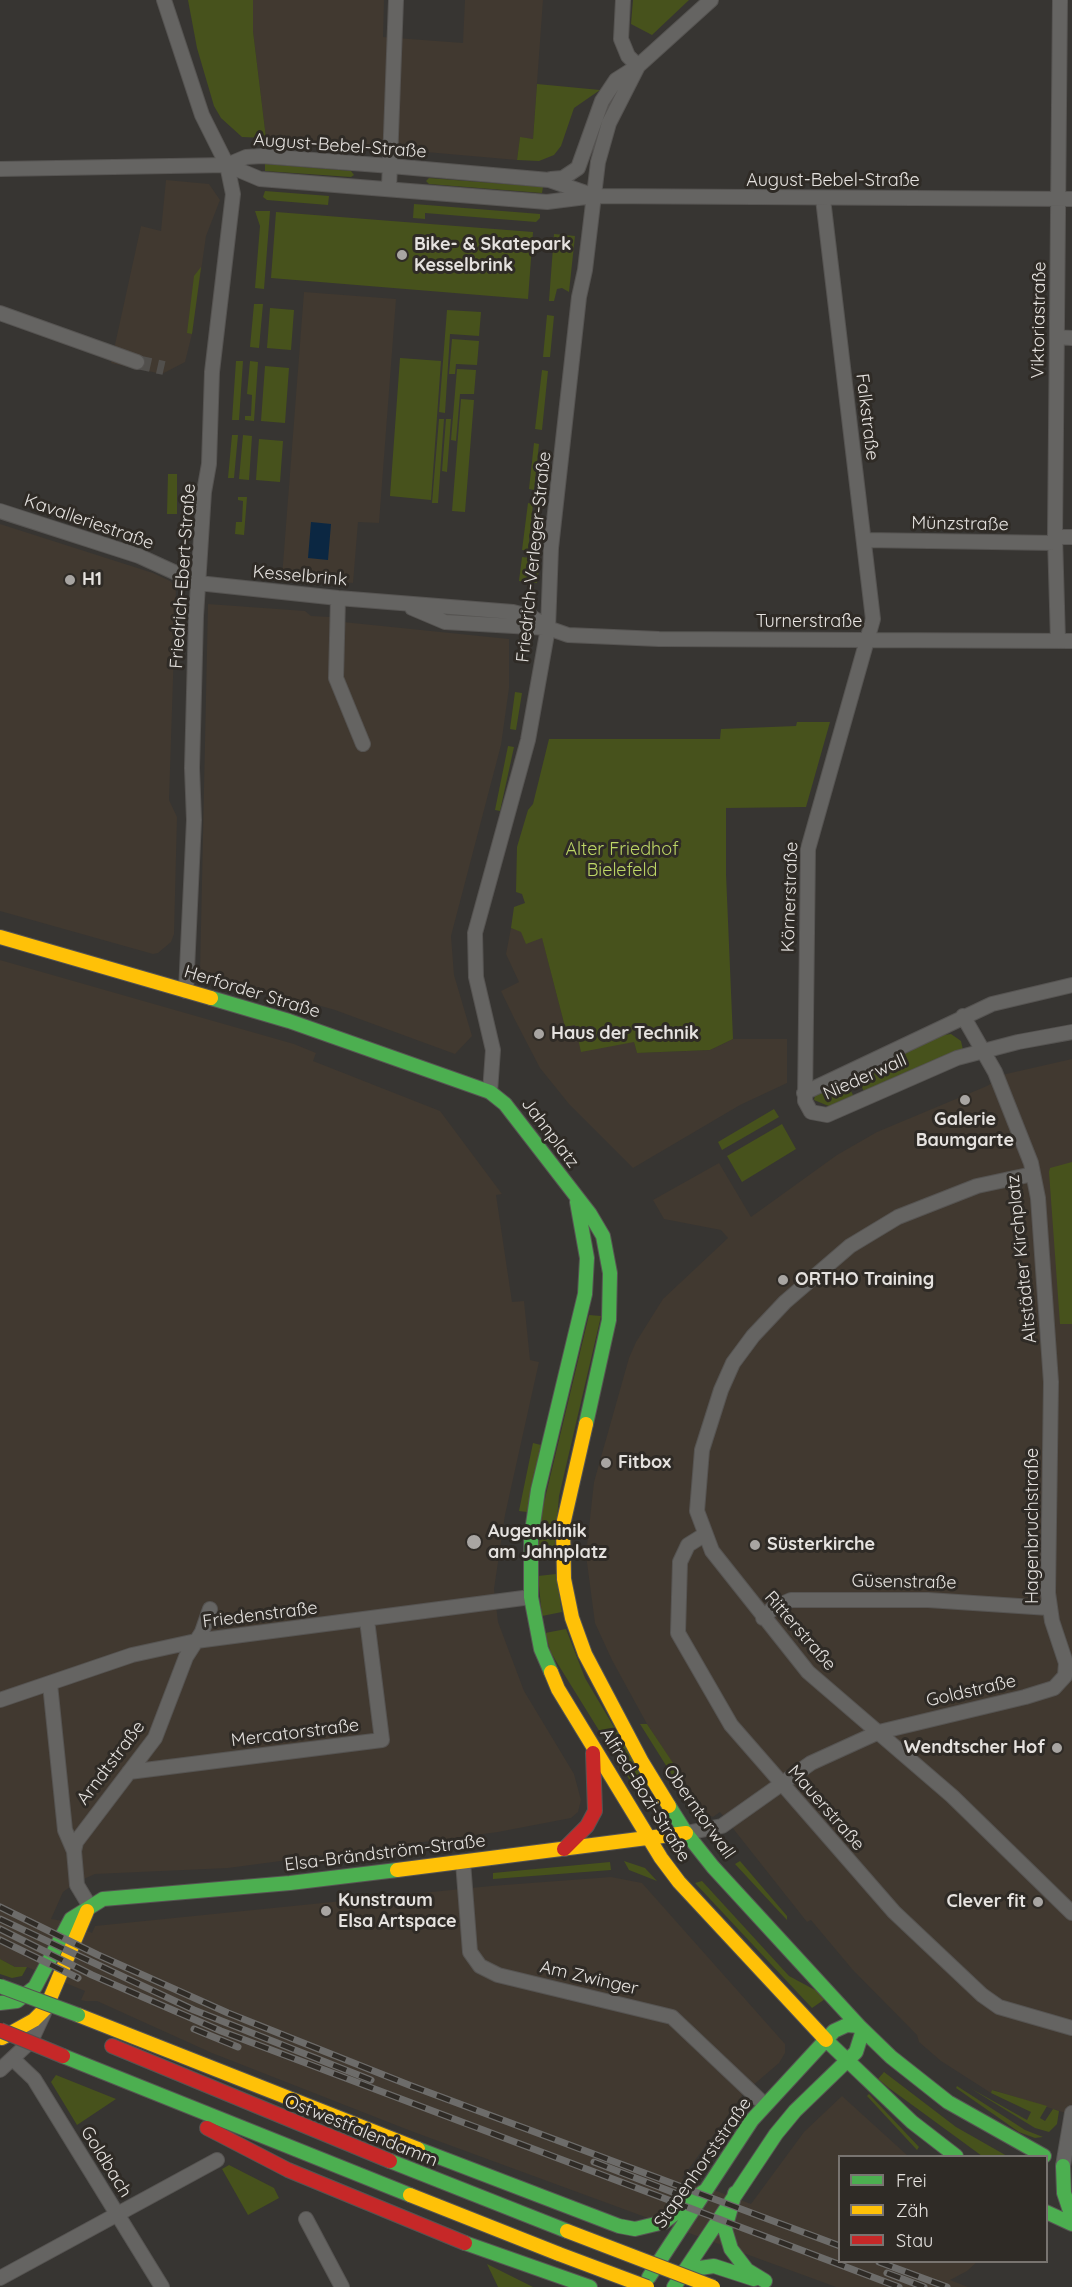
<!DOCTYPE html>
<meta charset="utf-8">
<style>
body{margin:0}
#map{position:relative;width:1072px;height:2287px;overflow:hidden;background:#373532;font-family:Quicksand,sans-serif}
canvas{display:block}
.legend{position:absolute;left:838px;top:2155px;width:210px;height:108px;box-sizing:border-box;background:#2f2b26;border:2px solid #787470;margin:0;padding:8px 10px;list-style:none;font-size:18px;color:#e5e2df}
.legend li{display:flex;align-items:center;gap:12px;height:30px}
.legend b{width:30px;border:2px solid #787470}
</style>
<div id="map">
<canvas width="1072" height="2287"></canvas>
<ul class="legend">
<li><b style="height:8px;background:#4caf50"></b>Frei</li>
<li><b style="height:8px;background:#ffc107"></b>Zäh</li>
<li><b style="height:8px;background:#c62828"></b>Stau</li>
</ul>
</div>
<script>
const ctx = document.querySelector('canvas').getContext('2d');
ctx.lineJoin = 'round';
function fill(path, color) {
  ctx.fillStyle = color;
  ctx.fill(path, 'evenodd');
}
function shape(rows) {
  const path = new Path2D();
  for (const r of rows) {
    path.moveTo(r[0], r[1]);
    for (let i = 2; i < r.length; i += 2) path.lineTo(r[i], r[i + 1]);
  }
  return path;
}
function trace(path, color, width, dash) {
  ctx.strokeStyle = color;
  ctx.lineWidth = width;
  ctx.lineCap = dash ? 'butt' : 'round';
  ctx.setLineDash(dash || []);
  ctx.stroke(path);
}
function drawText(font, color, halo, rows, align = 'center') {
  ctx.font = font + ' Quicksand,sans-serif';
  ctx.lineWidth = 6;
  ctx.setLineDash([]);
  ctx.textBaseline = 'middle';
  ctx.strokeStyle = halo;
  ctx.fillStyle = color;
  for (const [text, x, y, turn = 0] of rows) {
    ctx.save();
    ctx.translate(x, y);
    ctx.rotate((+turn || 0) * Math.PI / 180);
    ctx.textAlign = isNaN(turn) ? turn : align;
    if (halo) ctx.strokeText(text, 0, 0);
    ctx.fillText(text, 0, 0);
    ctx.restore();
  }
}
fill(shape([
 [253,0,384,0,383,37,463,43,465,0,543,0,533,139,520,138,517,160,266,138,253,31],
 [166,180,209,184,220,200,206,236,192,334,185,362,162,374,111,363,141,226,161,231],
 [304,292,396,299,379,523,358,522,353,583,282,577],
 [0,524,153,573,170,581,176,588,169,800,177,817,174,934,171,942,158,953,153,954,0,911],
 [208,604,305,611,311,616,330,617,333,621,509,639,509,688,501,745,451,936,454,975,472,1036,455,1054,335,1010,200,972],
 [511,928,542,937,565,1027,575,1025,634,1042,637,1053,710,1050,733,1039,787,1039,787,1083,740,1105,633,1168,569,1104,540,1068,514,1018,501,991,519,982,506,954],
 [0,960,294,1044,316,1053,313,1061,440,1111,502,1194,496,1195,512,1302,524,1301,530,1360,539,1362,505,1515,494,1589,498,1622,524,1691,574,1774,581,1800,578,1812,571,1818,498,1832,228,1868,95,1874,75,1883,63,1892,51,1919,70,1922,92,1933,95,1926,491,1886,611,1877,642,1883,785,2044,785,2053,779,2063,744,2093,682,2178,751,2204,804,2132,842,2096,908,2156,840,2156,840,2262,977,2262,967,2271,950,2280,968,2287,836,2287,411,2131,212,2053,97,2001,85,2001,81,2000,85,1991,27,1967,15,1967,0,1959],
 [1072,1059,1072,2115,993,2090,991,2093,941,2061,919,2042,917,2035,852,1969,811,1920,807,1922,720,1812,713,1817,706,1814,647,1724,612,1660,595,1623,586,1555,594,1482,629,1358,636,1342,663,1299,728,1238,721,1230,664,1219,653,1200,719,1163,751,1217,837,1155,877,1132,987,1086,1006,1074]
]), '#413930');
fill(shape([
 [188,0,253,0,253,31,266,138,242,137,221,118,214,106,197,48],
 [633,0,689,0,652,35,631,24],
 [537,84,600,90,574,108,561,146,554,155,539,161,517,160,520,137,533,139],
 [265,164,351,171,354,175,351,177,265,171],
 [429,178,543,187,542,193,429,184,426,181],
 [265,191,329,196,328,205,267,200,263,197],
 [414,204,540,214,540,218,536,222,425,213,425,219,413,218],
 [255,211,270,211,264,289,255,288,260,226],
 [276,212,533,232,528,299,271,278],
 [554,234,575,236,569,292,562,288,557,289,554,301,549,301],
 [201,267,192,334,187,333,194,276],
 [254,304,263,304,259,348,250,347],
 [270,308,294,310,291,350,267,348],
 [447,310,481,312,479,336,450,334,445,413,439,412],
 [547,315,554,316,550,357,543,357],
 [452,339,479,341,477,365,456,364,455,374,449,374],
 [400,358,441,361,431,500,390,496],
 [236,361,243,361,239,420,232,420],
 [250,361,258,362,254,421,245,420,245,416,251,416,252,395,247,394],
 [265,366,289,368,285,423,261,421],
 [457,369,476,370,474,394,460,394,456,441,451,440],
 [542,370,548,371,542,430,535,429],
 [461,399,474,400,465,512,452,511],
 [439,419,444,419,438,503,432,503],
 [446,419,451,419,447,472,442,471],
 [232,435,238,435,234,478,228,478],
 [243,435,252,436,249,480,239,479],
 [259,439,283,441,280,482,256,480],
 [534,443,539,444,534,490,529,489],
 [168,474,177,474,177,514,167,514],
 [238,497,247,497,244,535,235,534,236,522,242,522,243,501,238,500],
 [528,503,533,504,528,551,522,550],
 [522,557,530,558,539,568,537,583,519,581],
 [515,692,522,693,516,730,510,729],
 [797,722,830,722,806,807,726,808,726,874,733,1039,710,1050,637,1053,634,1042,581,1052,575,1025,565,1027,542,938,526,944,521,932,511,928,514,907,525,903,522,894,516,892,517,847,528,810,533,804,549,739,720,739,721,729,796,726],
 [508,746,514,747,500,811,495,810],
 [951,1034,961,1041,963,1050,926,1064,865,1094,856,1074,937,1036],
 [845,1079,855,1099,831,1107,814,1100,815,1095],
 [774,1109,779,1117,722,1150,718,1142],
 [782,1124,796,1149,742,1182,727,1156],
 [1072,1162,1072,1324,1060,1324,1049,1172,1050,1168],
 [589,1315,601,1316,559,1496,554,1554,538,1555,541,1515],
 [533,1443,541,1445,527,1512,519,1511],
 [556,1574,562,1612,542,1616,538,1576],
 [566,1629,585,1678,651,1790,639,1795,551,1653,545,1633],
 [640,1724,647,1724,675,1766,675,1774,672,1775],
 [624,1861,645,1868,657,1881,629,1870],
 [740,1861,787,1916,787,1920,735,1864],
 [610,1862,611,1870,493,1879,493,1873],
 [702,1881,789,1976,828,1997,812,2008,695,1883],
 [0,1959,15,1967,27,1967,22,1976,12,1978,0,1974],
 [884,2072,956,2127,1007,2156,982,2156,889,2088,878,2079],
 [56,2075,116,2099,77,2125,51,2082],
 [957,2086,1025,2130,1043,2137,1035,2138,1019,2132,956,2088],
 [970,2088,1027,2120,1031,2112,991,2093,992,2090,1047,2106,1040,2118,1045,2121,1053,2109,1059,2111,1057,2124,1049,2132,1035,2128],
 [869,2094,919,2147,917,2150,867,2096],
 [229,2165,274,2188,279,2198,248,2215,222,2169],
 [487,2264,533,2287,498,2287]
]), '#47521c');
fill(shape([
 [311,522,331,524,328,560,308,558]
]), '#0b2742');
trace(shape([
 [137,362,164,368]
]), '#514f4c', 14, [14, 7]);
const street = shape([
 [164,0,202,115,227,165,233,194,212,372,209,464,204,492,196,616,192,768,194,820,186,991],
 [623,0,621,39,628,56,638,66],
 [227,165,246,157,262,156,391,166,549,180,592,195],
 [0,169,227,165,260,179,547,202,594,196,1072,199],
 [551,179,563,178,578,168,602,101,616,80,638,66,711,0],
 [389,189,396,0],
 [823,199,873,619,808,849,805,1101,811,1112,827,1115,957,1058,1018,1042,1072,1032],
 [0,313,137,362],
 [1057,337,1072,338],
 [0,511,139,556,198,583,338,598,513,612,532,617,548,628,568,635,659,639,1072,641],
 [1055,537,1072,537],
 [865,540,1055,543],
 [338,598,336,678,363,744],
 [412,608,445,622,548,628],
 [1058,641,1055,537,1060,0],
 [490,1092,493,1050,476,977,475,933,528,740,548,628,551,548,579,297,585,270,598,162,609,123,638,66],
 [804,1093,992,1004,1072,985],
 [1033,1174,977,1186,898,1217,850,1246,785,1302,753,1336,733,1363,721,1390,702,1450,697,1511,712,1551,808,1672,952,1796,1072,1913],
 [704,1535,688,1545,680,1562,678,1633,731,1725,894,1912,982,1995,999,2007,1072,2028],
 [763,1618,773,1608,791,1600,928,1600,1049,1608],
 [50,1684,65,1830,74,1851],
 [0,1700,132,1655,196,1641,531,1597],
 [129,1772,382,1740,367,1620],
 [686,1833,722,1826,811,1763,879,1732,1025,1697,1054,1688,1065,1676,1066,1663,1052,1621,1048,1593,1051,1382,1038,1198,1031,1163,995,1072,963,1016],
 [463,1862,470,1952,480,1966,498,1975,672,2017,765,2105],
 [89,1905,77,1885,74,1851,76,1842,155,1738,186,1657,202,1632,210,1609],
 [14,2060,34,2079,162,2287],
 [0,2070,31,2041,44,2013],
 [1063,2166,1072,2113],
 [306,2219,342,2287],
 [0,2278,217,2160]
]);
const fast = shape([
 [211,998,289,1021,490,1092,505,1104,590,1214,603,1236,610,1273,609,1320,586,1424],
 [551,1672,541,1649,531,1597,531,1538,538,1490,585,1294,587,1258,577,1202],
 [669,1806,686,1833,713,1867,859,2026],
 [0,2003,17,2001,35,1987,71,1919,103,1899,290,1883,397,1870],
 [859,2026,891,2057,948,2102,1044,2156],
 [826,2040,912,2122,956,2156],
 [63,2056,410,2195],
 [418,2149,619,2226,635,2229,664,2222,703,2192],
 [390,2161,567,2231],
 [1063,2166,1064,2193,1072,2217],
 [735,2193,725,2229,731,2249,747,2270,765,2281],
 [1046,2212,1072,2224],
 [465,2243,590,2287],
 [685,2270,714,2266,754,2279],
 [649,2277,752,2120,834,2031,847,2025,859,2026],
 [674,2287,776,2134,795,2111,856,2052,862,2033,859,2026]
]);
const slow = shape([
 [0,937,211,998],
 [586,1424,563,1525,564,1579,572,1618,585,1654,642,1762,669,1806],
 [551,1672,558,1689,661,1858,679,1882,826,2040],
 [397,1870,686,1833],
 [78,2015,418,2149],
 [2,2038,34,2020,46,2008,87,1911],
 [410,2195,559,2254]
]);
const jam = shape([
 [564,1849,587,1826,595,1811,593,1753],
 [112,2046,390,2161],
 [207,2128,288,2170,465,2243]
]);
trace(street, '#565452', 16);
trace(fast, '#565452', 16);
trace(slow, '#565452', 16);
trace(jam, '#565452', 16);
trace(street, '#656462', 14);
trace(fast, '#4caf50', 14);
trace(slow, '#ffc107', 14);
trace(jam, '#c62828', 14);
const rail = shape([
 [0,1907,98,1955,228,2013,409,2085,840,2246],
 [0,1919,194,2010,371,2080],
 [0,1929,92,1975,221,2031,899,2287],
 [0,1940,78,1978],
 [194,2029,238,2047],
 [594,2162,680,2195],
 [879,2262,947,2287],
 [887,2273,924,2287]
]);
trace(rail, '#6d6c6a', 7);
trace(rail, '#2f2b26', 4.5, [14]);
const fastBridge = shape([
 [0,1986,78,2015]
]);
const slowBridge = shape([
 [567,2231,713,2287],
 [559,2254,647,2287]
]);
const jamBridge = shape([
 [0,2030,63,2056]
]);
trace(fastBridge, '#565452', 16, []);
trace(slowBridge, '#565452', 16, []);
trace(jamBridge, '#565452', 16, []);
trace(fastBridge, '#4caf50', 14);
trace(slowBridge, '#ffc107', 14);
trace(jamBridge, '#c62828', 14);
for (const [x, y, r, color] of [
 [402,255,6,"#a8a5a2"],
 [70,580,6,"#a8a5a2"],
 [539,1034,6,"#a8a5a2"],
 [965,1100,6,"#a8a5a2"],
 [783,1280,6,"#a8a5a2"],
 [606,1463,6,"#a8a5a2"],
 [474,1542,8,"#a8a5a2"],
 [755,1545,6,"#a8a5a2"],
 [1057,1748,6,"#a8a5a2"],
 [1038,1902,6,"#a8a5a2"],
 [326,1911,6,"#a8a5a2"]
]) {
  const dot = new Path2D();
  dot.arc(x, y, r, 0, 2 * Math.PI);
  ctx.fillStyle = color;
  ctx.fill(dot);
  trace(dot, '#2f2b26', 2);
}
drawText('18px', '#e5e2df', '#2f2b26', [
 ["August-Bebel-Straße",340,146,4],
 ["August-Bebel-Straße",833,181],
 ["Viktoriastraße",1039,320,-89],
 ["Falkstraße",867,417,83],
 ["Kavalleriestraße",89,522,19],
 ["Münzstraße",960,524,1],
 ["Friedrich-Verleger-Straße",534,557,-84],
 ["Friedrich-Ebert-Straße",183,576,-86],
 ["Kesselbrink",300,576,5],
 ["Turnerstraße",809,622],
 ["Körnerstraße",790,897,-88],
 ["Herforder Straße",252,992,17],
 ["Niederwall",865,1077,-24],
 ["Jahnplatz",550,1133,53],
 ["Altstädter Kirchplatz",1022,1259,-96],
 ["Hagenbruchstraße",1033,1526,-90],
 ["Güsenstraße",904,1582,1],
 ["Friedenstraße",260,1615,-7],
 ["Ritterstraße",800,1631,49],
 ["Goldstraße",971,1691,-13],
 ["Mercatorstraße",295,1733,-7],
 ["Arndtstraße",111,1763,-53],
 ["Alfred-Bozi-Straße",645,1795,58],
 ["Mauerstraße",826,1808,49],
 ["Oberntorwall",699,1812,55],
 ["Elsa-Brändström-Straße",385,1853,-7],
 ["Am Zwinger",589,1978,13],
 ["Ostwestfalendamm",361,2131,22],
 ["Goldbach",106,2162,58],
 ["Stapenhorststraße",703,2163,-55]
]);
drawText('bold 18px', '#e5e2df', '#2f2b26', [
 ["Bike- & Skatepark",414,245],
 ["Kesselbrink",414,266],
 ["H1",82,580],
 ["Haus der Technik",551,1034],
 ["Galerie",965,1120,"center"],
 ["Baumgarte",965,1141,"center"],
 ["ORTHO Training",795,1280],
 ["Fitbox",618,1463],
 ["Augenklinik",488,1532],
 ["am Jahnplatz",488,1553],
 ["Süsterkirche",767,1545],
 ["Wendtscher Hof",1045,1748,"right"],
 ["Kunstraum",338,1901],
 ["Elsa Artspace",338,1922],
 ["Clever fit",1026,1902,"right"]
], 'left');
drawText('18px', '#bdd666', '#2f2b26', [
 ["Alter Friedhof",622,850],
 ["Bielefeld",622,871]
]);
</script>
